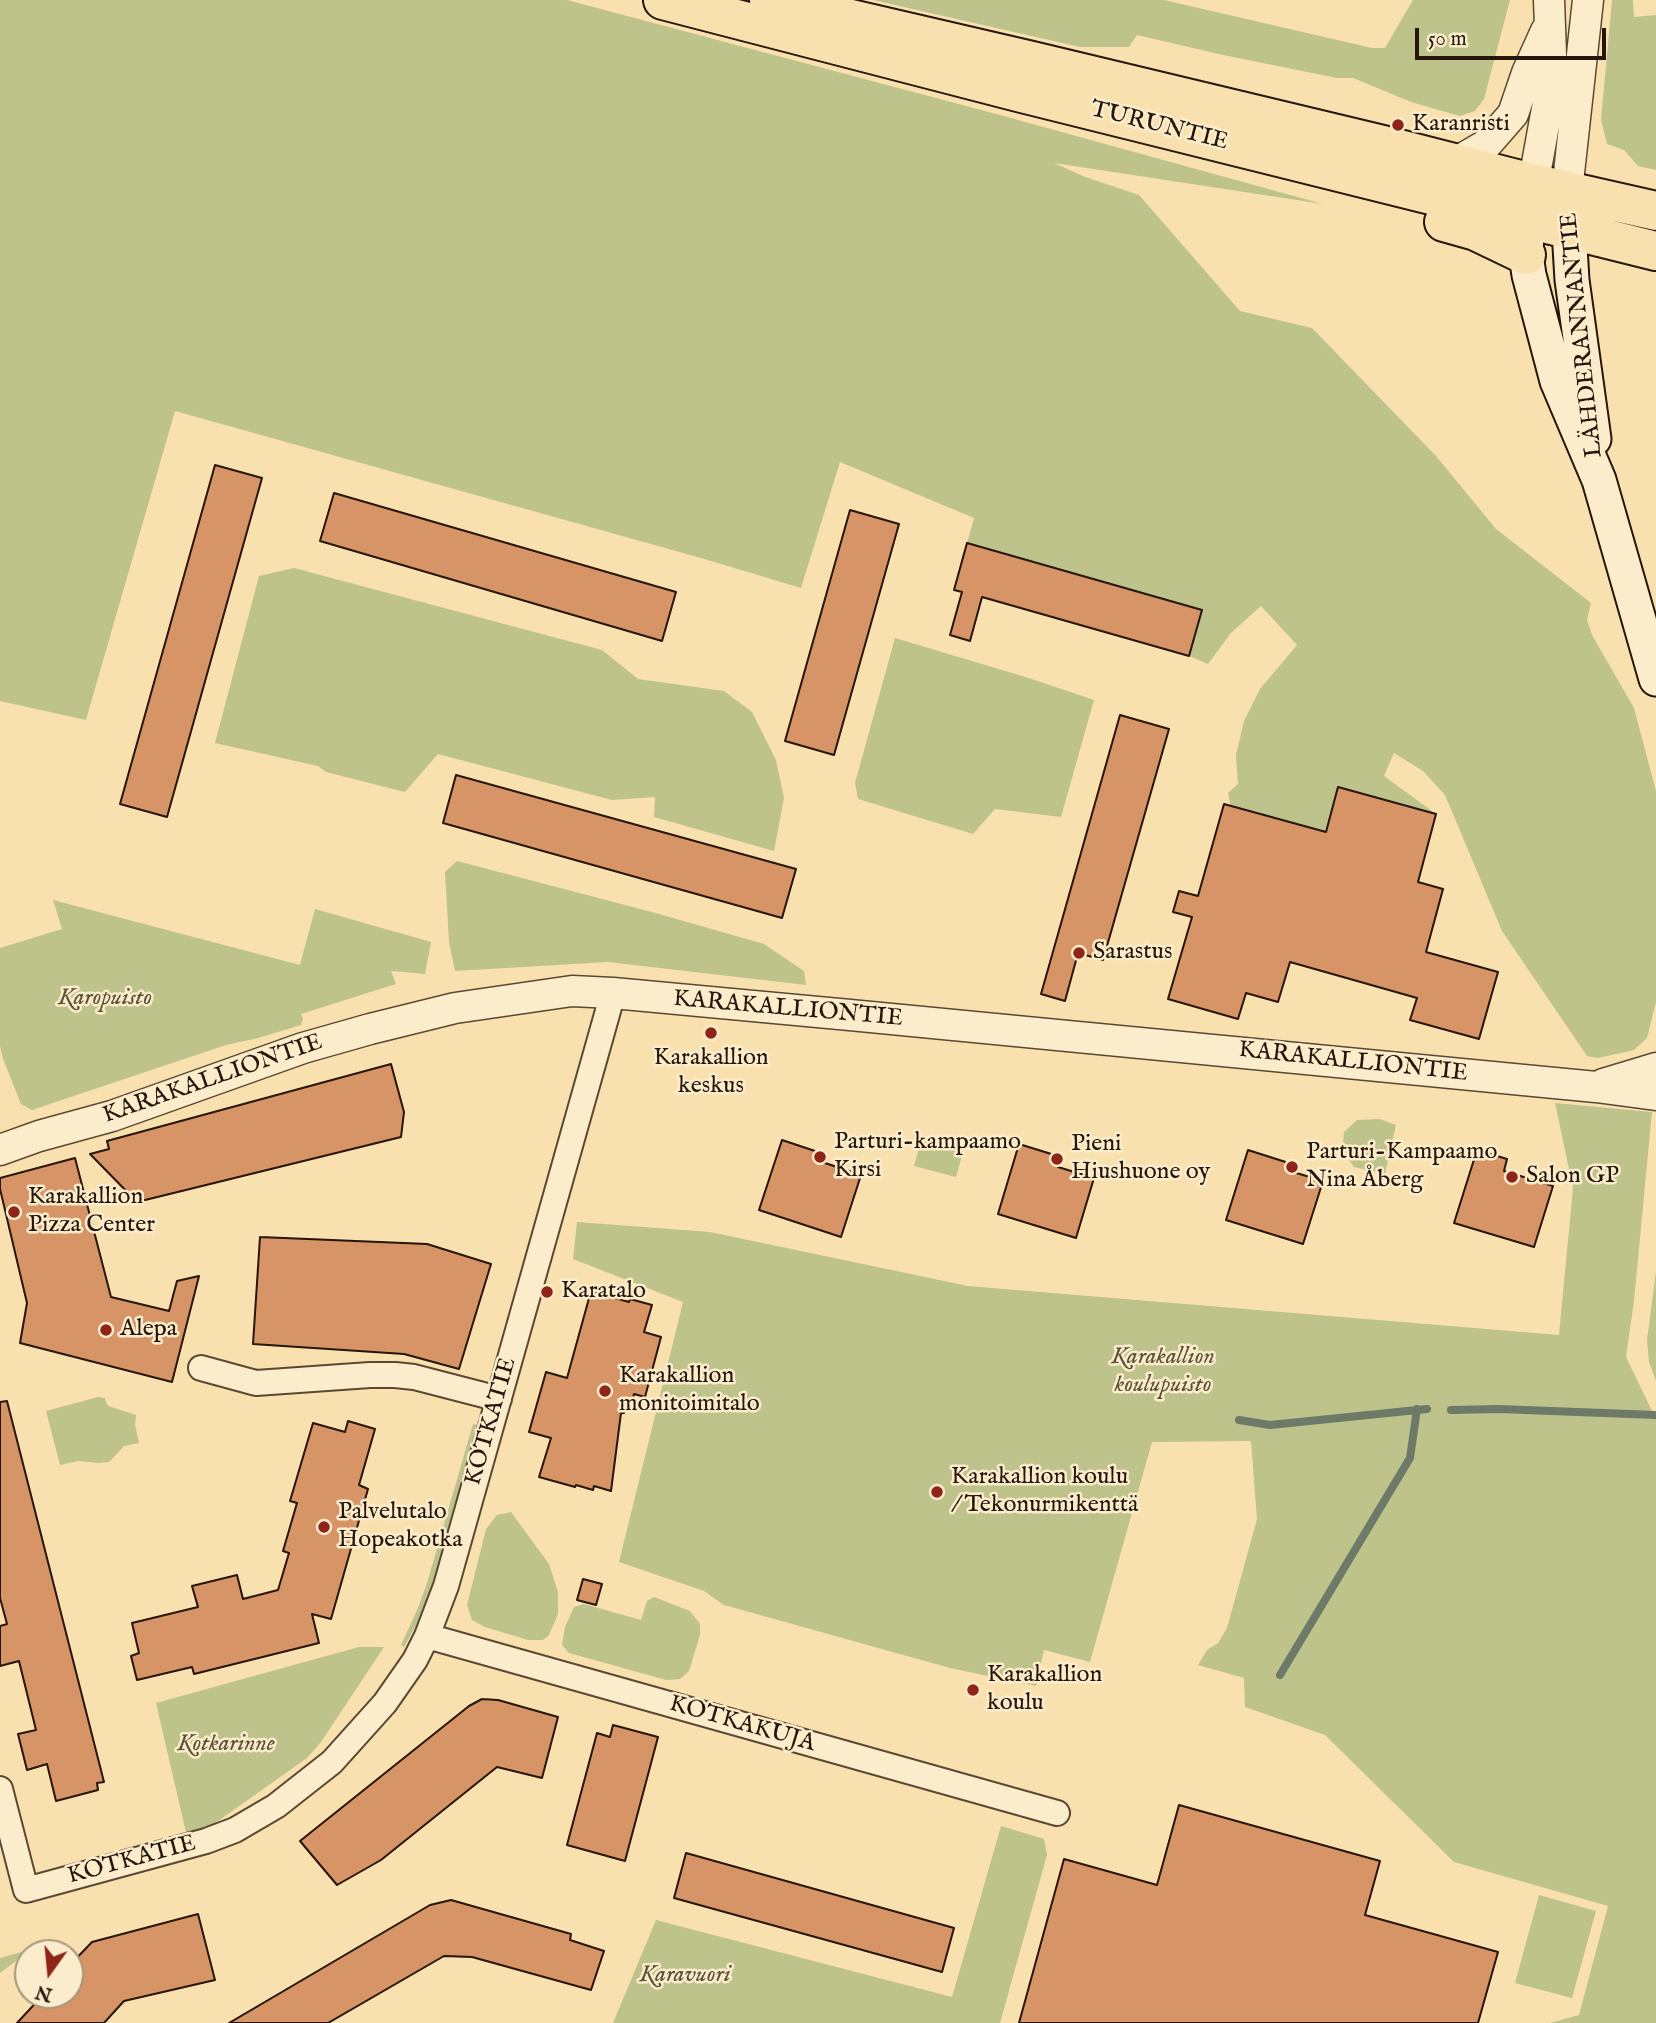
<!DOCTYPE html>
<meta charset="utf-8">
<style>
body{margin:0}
#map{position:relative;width:1656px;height:2023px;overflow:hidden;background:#f9e1af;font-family:"IM FELL English",serif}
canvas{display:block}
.north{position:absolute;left:14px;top:1939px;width:70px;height:70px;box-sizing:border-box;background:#fbeccb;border:2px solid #a5967e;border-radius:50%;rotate:195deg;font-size:19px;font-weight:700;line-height:28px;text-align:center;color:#25150a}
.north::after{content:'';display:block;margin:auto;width:24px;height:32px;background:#8f2418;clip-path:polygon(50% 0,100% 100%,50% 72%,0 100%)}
.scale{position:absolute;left:1415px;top:28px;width:191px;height:32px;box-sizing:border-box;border:4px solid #25150a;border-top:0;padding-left:9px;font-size:21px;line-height:24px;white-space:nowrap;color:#25150a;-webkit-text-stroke:5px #fbeccb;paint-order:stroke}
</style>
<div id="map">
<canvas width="1656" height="2023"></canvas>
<div class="north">N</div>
<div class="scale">50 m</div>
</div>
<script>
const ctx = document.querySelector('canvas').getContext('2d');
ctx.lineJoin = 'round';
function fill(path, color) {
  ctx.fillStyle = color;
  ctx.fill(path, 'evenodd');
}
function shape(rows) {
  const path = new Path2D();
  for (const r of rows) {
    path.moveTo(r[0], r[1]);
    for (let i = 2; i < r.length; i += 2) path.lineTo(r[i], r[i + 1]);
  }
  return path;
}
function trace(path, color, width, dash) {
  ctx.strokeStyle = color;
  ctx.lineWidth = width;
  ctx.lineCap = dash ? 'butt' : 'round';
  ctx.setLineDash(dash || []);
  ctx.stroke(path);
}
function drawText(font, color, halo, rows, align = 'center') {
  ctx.font = font + ' "IM FELL English",serif';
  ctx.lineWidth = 5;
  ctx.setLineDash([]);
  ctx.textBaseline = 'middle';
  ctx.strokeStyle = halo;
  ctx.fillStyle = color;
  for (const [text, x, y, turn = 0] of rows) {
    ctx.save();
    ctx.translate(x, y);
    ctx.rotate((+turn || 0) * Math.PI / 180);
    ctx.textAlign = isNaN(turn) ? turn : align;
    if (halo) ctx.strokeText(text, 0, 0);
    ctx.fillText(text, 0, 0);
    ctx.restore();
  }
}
fill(shape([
 [0,0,567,0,1000,115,1323,204,1054,163,1085,177,1139,195,1240,311,1312,328,1436,456,1496,529,1591,603,1587,620,1592,635,1634,708,1656,791,1656,1002,1647,1038,1634,1050,1598,1058,1587,1056,1502,931,1445,795,1423,771,1394,753,1384,776,1436,814,1339,787,1326,832,1233,817,1228,793,1238,784,1236,755,1244,721,1260,689,1297,645,1261,606,1231,633,1208,664,1189,656,1202,610,967,543,974,518,840,462,801,588,701,558,175,411,86,720,0,701],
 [873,0,1164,0,1372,48,1385,48,1413,0,1510,0,1484,99,1475,111,1460,116,1411,102,1353,78,1337,78,1223,55,1137,35,1129,47,1080,47],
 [1612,0,1633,0,1634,17,1656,15,1656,170,1638,166,1624,150,1607,144,1601,120],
 [294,568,602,650,638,679,724,691,752,712,776,760,784,798,774,851,654,817,655,797,612,800,438,754,405,792,326,772,318,766,215,743,259,576],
 [895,638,1032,679,1094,700,1061,817,995,809,973,834,858,799,855,783],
 [457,861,652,912,764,944,804,971,806,985,608,962,455,971,449,942,445,872],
 [53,900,300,965,315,909,431,942,425,974,391,971,396,984,301,1014,303,1019,301,1025,258,1038,226,1045,32,1110,21,1104,3,1059,0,1046,0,948,62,929],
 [1555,1103,1652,1112,1634,1301,1626,1357,1656,1419,1656,2023,1550,2023,1579,2015,1608,1906,1454,1862,1325,1735,1245,1707,1244,1678,1198,1665,1207,1650,1218,1643,1227,1628,1257,1519,1251,1441,1152,1442,1090,1662,1044,1650,1036,1686,950,1668,724,1605,704,1591,619,1562,683,1302,573,1259,577,1222,710,1232,968,1286,1559,1335,1573,1188],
 [1380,1119,1396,1125,1385,1174,1354,1167,1347,1157,1343,1144,1344,1132,1357,1120],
 [922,1137,964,1148,956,1177,914,1166],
 [1656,1271,1656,1381,1649,1362,1647,1340],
 [98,1397,105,1398,107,1405,111,1407,136,1415,135,1425,139,1443,124,1446,109,1462,99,1463,78,1461,60,1465,46,1411],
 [473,1424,477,1425,432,1587,422,1615,404,1647,401,1645,418,1608,427,1583],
 [511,1512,549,1564,558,1592,558,1614,549,1635,543,1640,528,1640,485,1627,472,1620,467,1605,486,1529,497,1515],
 [654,1597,690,1611,700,1624,700,1635,689,1671,680,1679,666,1680,569,1653,562,1645,565,1627,574,1607,584,1604,641,1620,647,1601],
 [359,1647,384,1647,321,1742,307,1758,211,1826,187,1837,156,1703],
 [1001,1826,1044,1839,1047,1855,1000,2023,613,2023,656,1920,952,1997],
 [1539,1895,1596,1911,1572,1998,1515,1983],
 [32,1949,0,1973,0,1958]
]), '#bec38b');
trace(shape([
 [1451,1410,1499,1409,1656,1415],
 [1239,1420,1270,1425,1427,1409],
 [1280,1675,1410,1458,1417,1409]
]), '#6e7a68', 8);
const building = shape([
 [215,465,262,478,167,817,120,804,215,465],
 [334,493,676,592,662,641,320,541,334,493],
 [850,510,899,524,834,755,785,741,850,510],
 [967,543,1202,610,1189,656,982,597,970,641,950,635,962,592,954,590,967,543],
 [1120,715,1169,729,1103,960,1078,953,1065,1001,1041,994,1120,715],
 [456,775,796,869,782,918,443,823,456,775],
 [1338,787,1436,814,1418,882,1443,889,1426,952,1498,972,1479,1039,1410,1020,1417,998,1290,962,1278,1002,1246,993,1238,1019,1168,999,1192,917,1173,912,1179,891,1198,896,1224,804,1326,832,1338,787],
 [391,1064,404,1112,401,1137,137,1202,90,1154,109,1149,107,1141,391,1064],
 [782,1140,824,1154,822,1162,861,1175,841,1237,759,1210,782,1140],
 [1019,1144,1061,1157,1058,1167,1094,1178,1076,1238,998,1214,1019,1144],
 [1248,1150,1295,1165,1293,1172,1323,1181,1303,1244,1226,1220,1248,1150],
 [1477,1150,1507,1159,1504,1171,1553,1186,1534,1247,1454,1223,1477,1150],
 [75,1158,111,1297,169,1311,177,1281,199,1276,172,1382,20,1343,27,1303,0,1189,0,1178,75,1158],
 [260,1237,427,1244,491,1264,459,1369,404,1354,253,1344,260,1237],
 [591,1291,629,1302,630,1299,652,1305,644,1332,661,1337,645,1397,634,1394,632,1402,629,1402,627,1409,625,1409,624,1413,621,1413,611,1491,594,1486,593,1490,576,1485,575,1487,539,1477,551,1438,529,1432,546,1372,567,1378,591,1291],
 [7,1401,104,1782,97,1783,98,1790,56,1801,47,1764,27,1770,18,1734,36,1730,19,1661,0,1666,0,1626,7,1624,0,1598,0,1402,7,1401],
 [348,1421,375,1429,359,1485,368,1489,331,1619,312,1614,319,1643,194,1674,192,1667,137,1680,131,1656,139,1653,132,1623,198,1607,192,1586,237,1575,243,1599,278,1590,289,1553,283,1551,297,1503,290,1501,313,1423,345,1432,348,1421],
 [583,1579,602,1584,596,1605,577,1600,583,1579],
 [482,1699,498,1700,558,1717,542,1778,497,1767,381,1860,337,1885,300,1841,469,1706,482,1699],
 [613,1725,658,1737,625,1861,567,1845,597,1733,610,1737,613,1725],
 [1179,1805,1380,1861,1365,1915,1498,1952,1478,2023,1019,2023,1064,1859,1157,1885,1179,1805],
 [686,1853,954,1928,942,1972,674,1898,686,1853],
 [451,1900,571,1934,570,1940,604,1951,591,1990,472,1957,444,1956,328,2023,229,2023,430,1905,451,1900],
 [198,1914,215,1980,124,2001,104,2023,17,2023,43,1995,70,1995,70,1965,92,1942,198,1914]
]);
fill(building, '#d79466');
trace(building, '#25150a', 2);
const minor = shape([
 [201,1368,256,1383,370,1375,395,1375,414,1377,499,1399],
 [427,1636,1057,1813],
 [0,1789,26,1890,206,1841,235,1830,276,1806,332,1762,385,1703,415,1660,427,1636,446,1586,613,993]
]);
const tertiary = shape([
 [1455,163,1486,145,1513,114,1527,73,1546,31],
 [1530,202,1552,81,1549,0],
 [1568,212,1567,191,1588,0],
 [1603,1084,1656,1068],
 [0,1150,39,1136,112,1116,303,1048,370,1029,455,1008,572,991,613,993,850,1015,1596,1087,1656,1095]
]);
const secondary = shape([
 [1527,229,1526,255,1529,275,1557,381,1599,480,1656,679],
 [1569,230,1572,280,1594,439]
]);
const primary = shape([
 [663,0,1018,92,1656,251],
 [769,0,1032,61,1391,147,1532,183,1656,211],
 [1444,222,1476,231,1526,255]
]);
trace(minor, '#5a4833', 28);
trace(tertiary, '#5a4833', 33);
trace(secondary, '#25150a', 37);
trace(primary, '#25150a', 42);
trace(minor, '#fbeccb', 24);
trace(tertiary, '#fbeccb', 30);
trace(secondary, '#fbeccb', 33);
trace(primary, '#f9e1af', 38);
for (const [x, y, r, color] of [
 [1398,125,7,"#8f2418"],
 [1079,953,7,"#8f2418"],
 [711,1033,7,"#8f2418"],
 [820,1157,7,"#8f2418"],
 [1057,1159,7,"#8f2418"],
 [1292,1167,7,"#8f2418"],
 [1512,1177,7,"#8f2418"],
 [14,1212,7,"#8f2418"],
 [547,1292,7,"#8f2418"],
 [106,1330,7,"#8f2418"],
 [605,1391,7,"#8f2418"],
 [937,1492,7,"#8f2418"],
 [324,1527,7,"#8f2418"],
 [973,1690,7,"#8f2418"]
]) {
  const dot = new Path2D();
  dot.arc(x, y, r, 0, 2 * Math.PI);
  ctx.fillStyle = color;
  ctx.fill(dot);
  trace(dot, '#fbeccb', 2.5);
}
drawText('24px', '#25150a', '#fbeccb', [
 ["Karanristi",1412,125],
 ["Sarastus",1093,953],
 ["Karakallion",711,1059,"center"],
 ["keskus",711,1087,"center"],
 ["Parturi-kampaamo",834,1143],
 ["Kirsi",834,1171],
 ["Pieni",1071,1145],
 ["Hiushuone oy",1071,1173],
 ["Parturi-Kampaamo",1306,1153],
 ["Nina Åberg",1306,1181],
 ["Salon GP",1526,1177],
 ["Karakallion",28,1198],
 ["Pizza Center",28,1226],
 ["Karatalo",561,1292],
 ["Alepa",120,1330],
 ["Karakallion",619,1377],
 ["monitoimitalo",619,1405],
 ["Karakallion koulu",951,1478],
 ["/ Tekonurmikenttä",951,1506],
 ["Palvelutalo",338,1513],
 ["Hopeakotka",338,1541],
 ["Karakallion",987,1676],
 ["koulu",987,1704]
], 'left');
drawText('24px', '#25150a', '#fbeccb', [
 ["TURUNTIE",1159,127,14],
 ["LÄHDERANNANTIE",1583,335,-96],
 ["KARAKALLIONTIE",788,1010,5],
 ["KARAKALLIONTIE",1353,1063,6],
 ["KARAKALLIONTIE",213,1080,-19],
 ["KOTKATIE",492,1422,-74],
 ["KOTKAKUJA",742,1725,16],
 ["KOTKATIE",132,1861,-15]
]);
drawText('italic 24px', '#5b5237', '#fbeccb', [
 ["Karopuisto",105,999],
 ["Karakallion",1163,1358],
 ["koulupuisto",1163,1386],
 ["Kotkarinne",226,1745],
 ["Karavuori",685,1976]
]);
</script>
